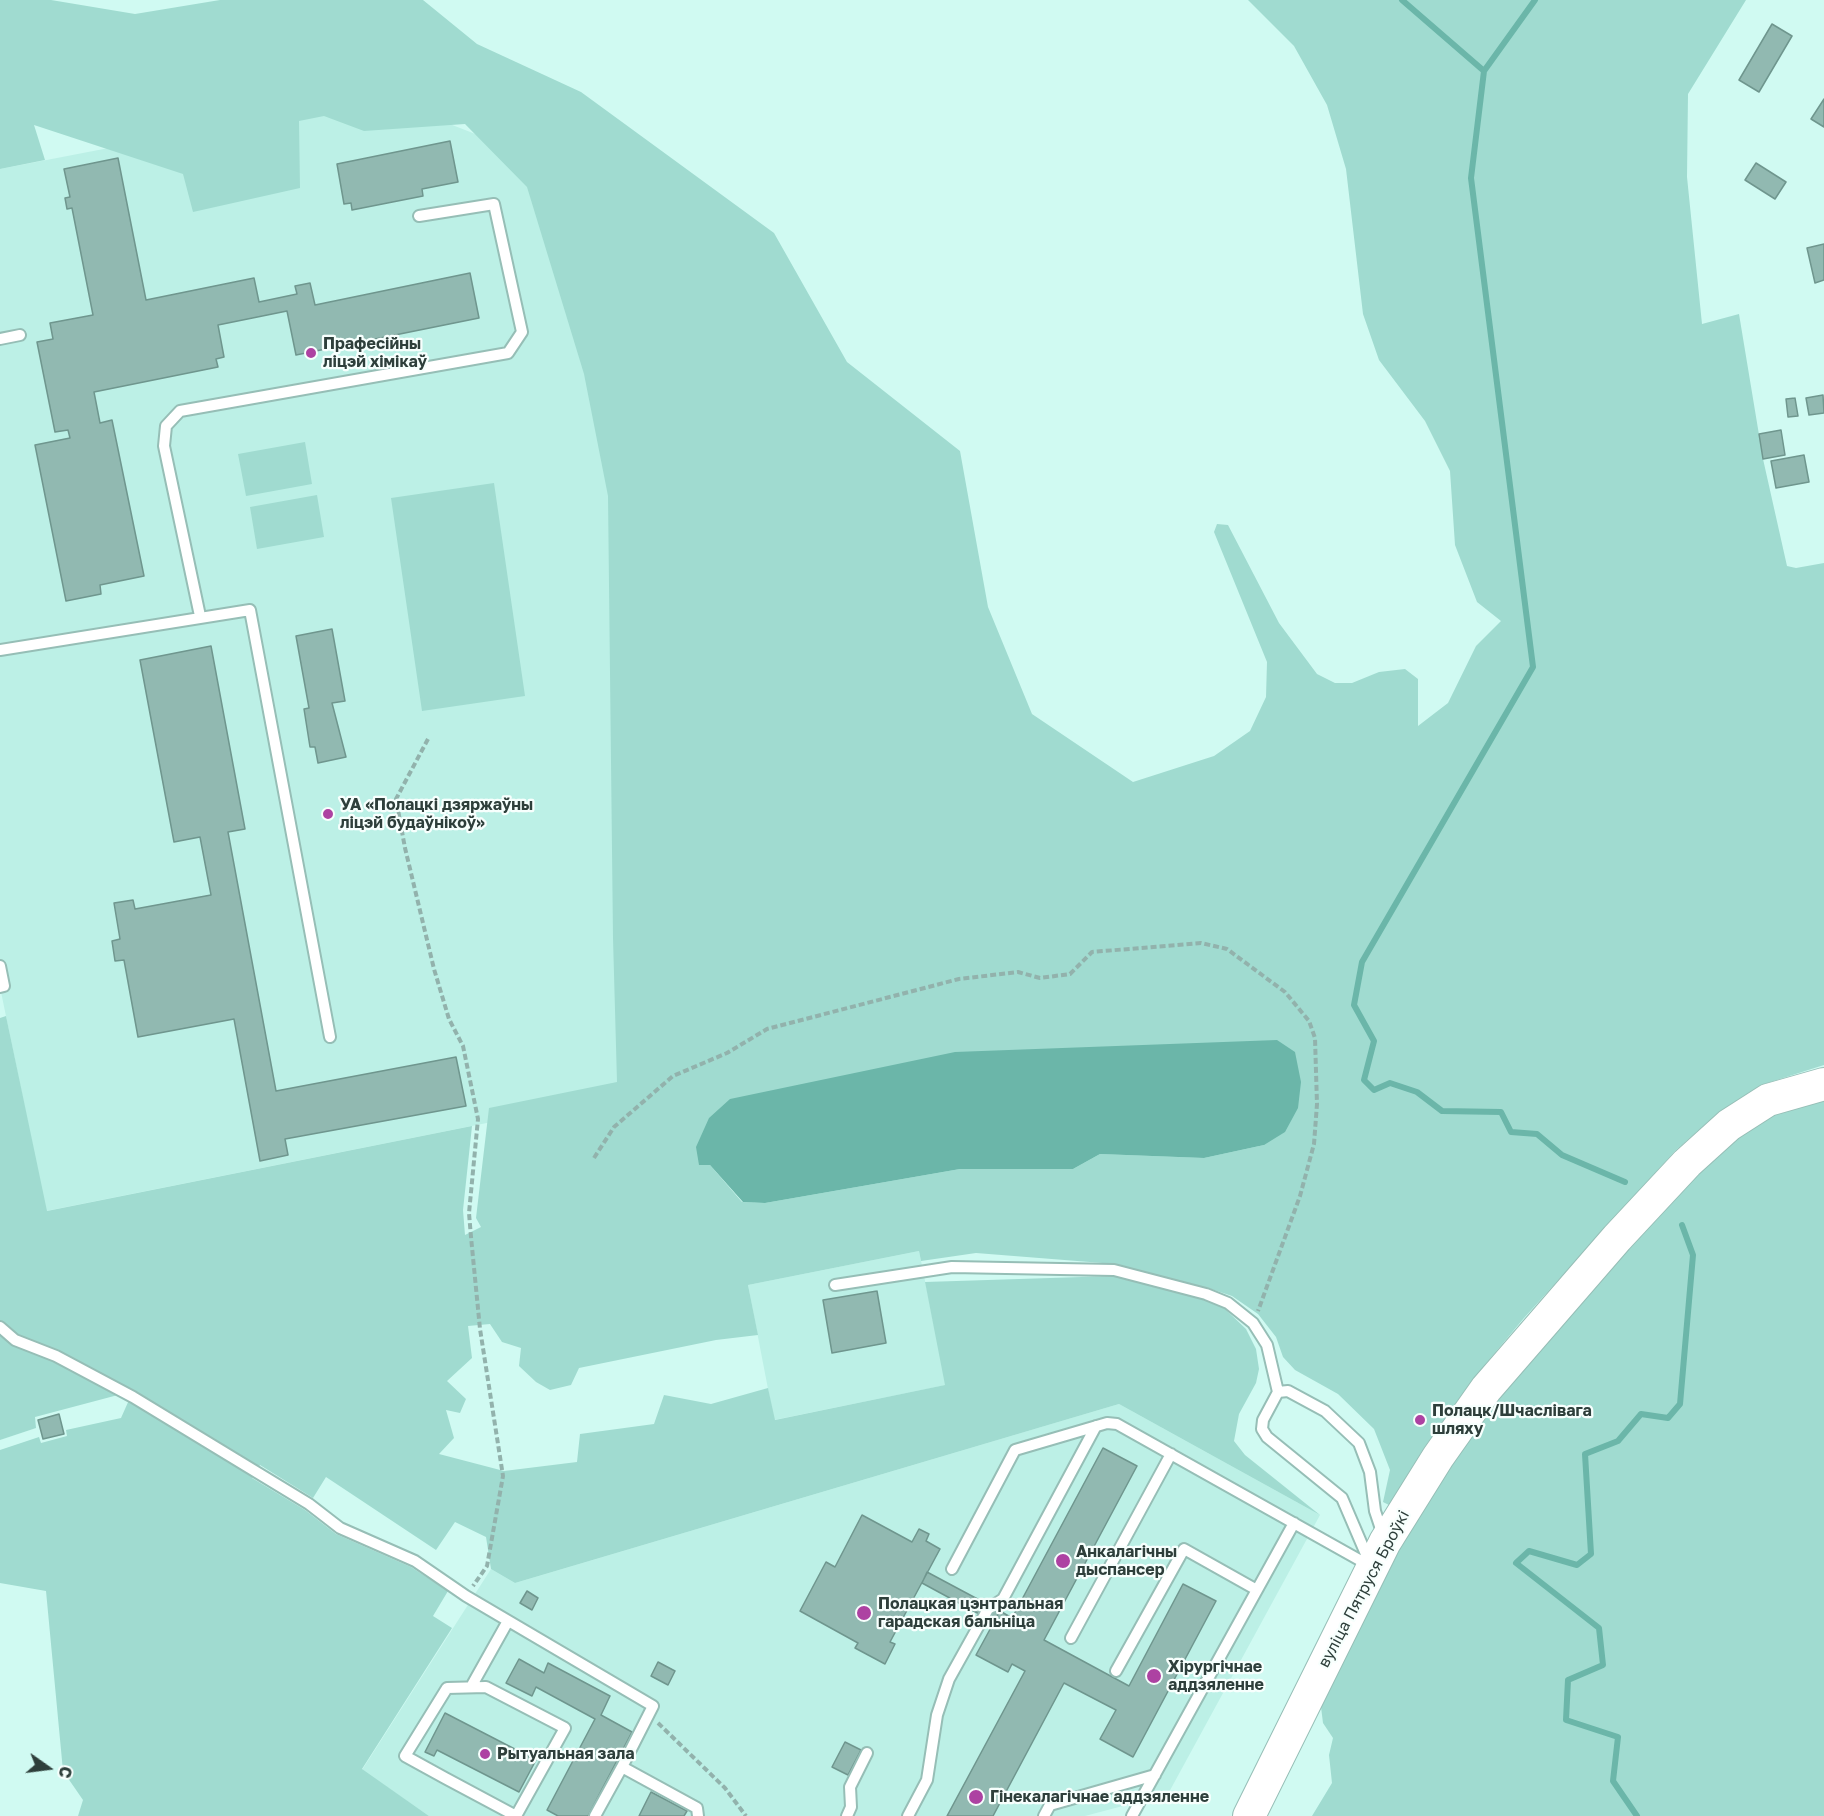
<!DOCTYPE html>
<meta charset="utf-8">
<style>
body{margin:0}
#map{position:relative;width:1824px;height:1816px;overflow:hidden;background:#d0faf2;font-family:"Golos Text",sans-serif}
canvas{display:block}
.north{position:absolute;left:18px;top:1738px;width:60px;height:60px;-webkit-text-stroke:4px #f7fffd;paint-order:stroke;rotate:104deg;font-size:16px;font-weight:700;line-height:24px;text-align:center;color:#2e3f3b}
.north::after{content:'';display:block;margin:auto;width:21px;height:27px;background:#2e3f3b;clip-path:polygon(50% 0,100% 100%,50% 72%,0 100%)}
</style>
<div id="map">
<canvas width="1824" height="1816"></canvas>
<div class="north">С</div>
</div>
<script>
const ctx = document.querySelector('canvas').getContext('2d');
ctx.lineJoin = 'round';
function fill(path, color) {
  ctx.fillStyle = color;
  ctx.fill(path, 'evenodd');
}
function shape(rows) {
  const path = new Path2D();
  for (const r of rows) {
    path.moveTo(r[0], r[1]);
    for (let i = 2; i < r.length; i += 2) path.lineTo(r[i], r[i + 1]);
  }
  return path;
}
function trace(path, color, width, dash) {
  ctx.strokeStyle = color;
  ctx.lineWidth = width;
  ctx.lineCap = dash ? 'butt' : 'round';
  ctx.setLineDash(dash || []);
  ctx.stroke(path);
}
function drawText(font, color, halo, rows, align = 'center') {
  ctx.font = font + ' "Golos Text",sans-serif';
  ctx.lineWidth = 4.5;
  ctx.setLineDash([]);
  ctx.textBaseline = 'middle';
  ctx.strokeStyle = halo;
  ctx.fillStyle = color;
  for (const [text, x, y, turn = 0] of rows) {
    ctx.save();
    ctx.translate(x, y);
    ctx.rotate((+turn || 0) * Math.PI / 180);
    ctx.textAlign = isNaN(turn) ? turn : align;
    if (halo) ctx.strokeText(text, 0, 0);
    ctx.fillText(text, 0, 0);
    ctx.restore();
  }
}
fill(shape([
 [378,96,588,178,666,575,642,1092,46,1211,0,987,0,169],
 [919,1251,946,1385,774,1420,748,1285],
 [1119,1404,1320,1515,1168,1794,1085,1816,429,1816,362,1770,491,1569,515,1583]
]), '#bcf0e6');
fill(shape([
 [0,0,51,0,135,14,220,0,423,0,477,44,581,92,774,233,847,362,960,451,988,607,1032,714,1133,782,1214,756,1250,731,1266,697,1267,662,1214,532,1217,524,1228,525,1279,623,1317,674,1335,683,1352,683,1379,672,1405,669,1418,679,1418,726,1448,703,1476,646,1501,621,1477,602,1455,545,1450,471,1425,421,1379,360,1363,314,1346,169,1327,105,1294,46,1248,0,1746,0,1688,94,1687,177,1702,324,1739,314,1763,459,1787,566,1796,568,1824,563,1824,1065,1761,1085,1719,1112,1675,1151,1524,1318,1473,1379,1424,1448,1389,1505,1383,1502,1390,1470,1374,1429,1338,1394,1295,1370,1283,1357,1276,1337,1258,1314,1232,1296,1208,1288,1115,1264,976,1253,921,1261,919,1251,748,1285,758,1335,716,1340,579,1368,571,1385,550,1390,536,1382,519,1366,521,1348,502,1342,490,1324,468,1326,472,1358,447,1381,466,1399,460,1413,446,1410,454,1438,439,1454,504,1471,577,1462,580,1434,654,1424,664,1395,711,1404,768,1388,775,1420,945,1385,925,1282,1113,1276,1205,1298,1224,1308,1246,1329,1256,1349,1259,1369,1256,1383,1239,1414,1234,1441,1245,1455,1320,1515,1119,1404,515,1583,491,1569,486,1537,455,1522,436,1550,326,1477,313,1498,260,1465,252,1478,305,1510,336,1534,411,1567,448,1591,433,1616,452,1628,362,1769,429,1816,78,1816,83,1800,63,1771,46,1591,0,1583,0,1450,39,1437,41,1443,67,1436,66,1430,121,1418,133,1391,35,1417,36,1428,0,1440,0,1018,6,1016,47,1211,472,1126,463,1210,465,1235,481,1227,476,1218,489,1108,617,1082,613,938,608,496,584,374,527,187,465,124,364,131,324,116,299,121,300,188,193,212,183,174,34,125,45,160,0,169],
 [1264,1145,1204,1158,1100,1154,1073,1169,960,1169,765,1203,742,1202,710,1165],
 [305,442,312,484,246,496,238,454],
 [494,483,525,696,422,711,391,498],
 [317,495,324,537,257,549,250,507],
 [1824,1096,1824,1816,1312,1816,1332,1783,1329,1755,1333,1738,1323,1723,1321,1707,1331,1679,1372,1604,1394,1547,1495,1395,1694,1170,1773,1110]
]), '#a0dbd0');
fill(shape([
 [1277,1040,1295,1052,1301,1082,1298,1108,1285,1132,1264,1145,1204,1158,1100,1154,1073,1169,960,1169,765,1203,743,1202,710,1165,699,1165,696,1147,709,1118,730,1099,955,1052]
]), '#6bb6a9');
trace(shape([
 [1402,0,1484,71],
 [1535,0,1484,71,1471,178,1533,667,1362,962,1354,1005,1374,1041,1364,1080,1374,1090,1390,1083,1417,1092,1442,1111,1501,1112,1511,1132,1537,1134,1562,1155,1625,1182],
 [1637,1816,1613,1781,1618,1737,1566,1720,1568,1680,1603,1665,1599,1628,1516,1563,1529,1551,1577,1565,1591,1554,1585,1454,1618,1441,1641,1414,1668,1418,1680,1404,1693,1255,1682,1225]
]), '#6bb6a9', 6);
const building = shape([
 [1772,24,1792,36,1759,92,1739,80,1772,24],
 [1824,99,1824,127,1811,119,1824,99],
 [450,141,458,182,422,189,423,196,352,210,351,203,344,204,337,164,450,141],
 [118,158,146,300,254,278,259,302,297,294,295,286,310,283,315,305,470,273,479,318,296,355,287,311,218,325,224,357,216,359,218,367,94,392,100,423,112,420,144,576,100,585,101,594,66,601,35,445,70,438,68,430,55,432,37,342,53,339,50,323,93,315,72,208,67,209,65,198,70,197,64,169,118,158],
 [1756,163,1786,182,1775,199,1745,180,1756,163],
 [1824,244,1824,280,1815,283,1807,248,1824,244],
 [1823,395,1824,413,1809,415,1806,398,1823,395],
 [1795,398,1798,416,1788,417,1786,399,1795,398],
 [1781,430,1785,455,1763,459,1759,434,1781,430],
 [1804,455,1809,482,1776,488,1771,461,1804,455],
 [332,629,345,701,332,703,346,757,318,763,315,747,310,747,304,709,309,708,296,636,332,629],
 [211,646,245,829,228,832,276,1091,456,1057,466,1106,285,1139,288,1155,260,1161,234,1019,138,1037,124,960,115,961,112,941,120,939,114,903,133,900,135,909,211,895,200,837,174,842,140,660,211,646],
 [877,1291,886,1343,832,1353,823,1300,877,1291],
 [59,1414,64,1434,43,1439,38,1420,59,1414],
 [1103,1448,1137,1466,1044,1640,1129,1686,1183,1584,1216,1601,1133,1757,1100,1739,1116,1710,1064,1683,993,1816,947,1816,1025,1671,1012,1664,1008,1672,976,1655,1000,1611,1012,1618,1103,1448],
 [862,1515,912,1542,919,1529,929,1534,926,1541,940,1549,890,1642,895,1644,885,1664,855,1648,858,1643,800,1611,826,1562,835,1567,862,1515],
 [927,1572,1000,1611,994,1622,922,1583,927,1572],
 [527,1591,538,1598,532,1610,520,1603,527,1591],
 [519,1659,544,1673,548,1663,610,1696,601,1715,632,1732,588,1816,558,1816,547,1810,595,1719,536,1687,532,1696,506,1683,519,1659],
 [658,1662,675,1671,668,1685,651,1676,658,1662],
 [445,1713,536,1760,519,1792,437,1750,434,1756,425,1752,445,1713],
 [845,1742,861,1750,848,1775,832,1767,845,1742],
 [651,1792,687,1811,684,1816,639,1816,651,1792]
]);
fill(building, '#91b9b1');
trace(building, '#6f968e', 1.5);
const lane = shape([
 [0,339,20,335],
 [200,616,164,446,166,426,180,411,508,353,522,332,494,204,419,216],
 [0,650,250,610,330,1037],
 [0,966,4,986,0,987],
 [835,1285,952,1267,1114,1270,1206,1294,1228,1303,1253,1323,1267,1345,1278,1392],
 [0,1327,15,1340,56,1356,133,1397,309,1504,340,1528,415,1561,466,1596,653,1706,622,1767,697,1808,698,1816],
 [1369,1561,1342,1498,1267,1437,1262,1429,1263,1420,1278,1392,1288,1391,1325,1411,1359,1443,1370,1472,1375,1511,1383,1535],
 [952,1569,1015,1450,1107,1423,1117,1424,1372,1567],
 [1071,1638,1171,1454],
 [1116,1671,1184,1549,1257,1590],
 [471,1687,508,1621],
 [516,1816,565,1728,486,1687,447,1688,405,1756,445,1778,516,1816],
 [595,1816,622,1767],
 [847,1816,851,1807,850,1787,867,1753],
 [908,1816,927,1780,937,1715,949,1679,988,1609,1003,1599,1096,1426],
 [1044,1816,1050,1805,1155,1775],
 [1132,1816,1294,1523]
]);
const secondary = shape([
 [1249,1816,1385,1542,1438,1457,1486,1389,1617,1238,1687,1163,1729,1125,1768,1100,1824,1084]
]);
trace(lane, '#96beb6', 14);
trace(secondary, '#96beb6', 34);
trace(shape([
 [428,739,396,799,405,848,434,969,449,1019,463,1046,478,1119,469,1213,471,1237,480,1329,503,1476,487,1566,473,1586],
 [594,1158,614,1127,673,1076,727,1053,767,1029,959,979,1018,972,1040,978,1070,974,1092,952,1201,943,1227,949,1285,992,1309,1021,1315,1038,1317,1104,1314,1144,1300,1196,1258,1311],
 [658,1723,725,1788,746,1816]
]), '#92b2ac', 4, [6, 3]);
trace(lane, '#fff', 10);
trace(secondary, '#fff', 32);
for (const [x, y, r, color] of [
 [311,353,6,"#ad42a2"],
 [328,814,6,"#ad42a2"],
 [1420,1420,6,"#ad42a2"],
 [1063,1561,8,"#ad42a2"],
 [864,1613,8,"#ad42a2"],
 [1154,1676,8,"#ad42a2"],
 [485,1754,6,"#ad42a2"],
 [976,1797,8,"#ad42a2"]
]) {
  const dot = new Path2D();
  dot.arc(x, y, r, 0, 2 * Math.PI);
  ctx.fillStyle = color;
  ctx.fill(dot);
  trace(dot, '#f7fffd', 2);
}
drawText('bold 16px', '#2e3f3b', '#f7fffd', [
 ["Прафесійны",323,344],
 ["ліцэй хімікаў",323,362],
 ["УА «Полацкі дзяржаўны",340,805],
 ["ліцэй будаўнікоў»",340,823],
 ["Полацк/Шчаслівага",1432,1411],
 ["шляху",1432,1429],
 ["Анкалагічны",1076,1552],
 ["дыспансер",1076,1570],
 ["Полацкая цэнтральная",878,1604],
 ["гарадская бальніца",878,1622],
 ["Хірургічнае",1168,1667],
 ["аддзяленне",1168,1685],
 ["Рытуальная зала",497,1754],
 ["Гінекалагічнае аддзяленне",990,1797]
], 'left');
drawText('16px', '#2e3f3b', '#f7fffd', [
 ["вуліца Пятруся Броўкі",1364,1589,-62]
]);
</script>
